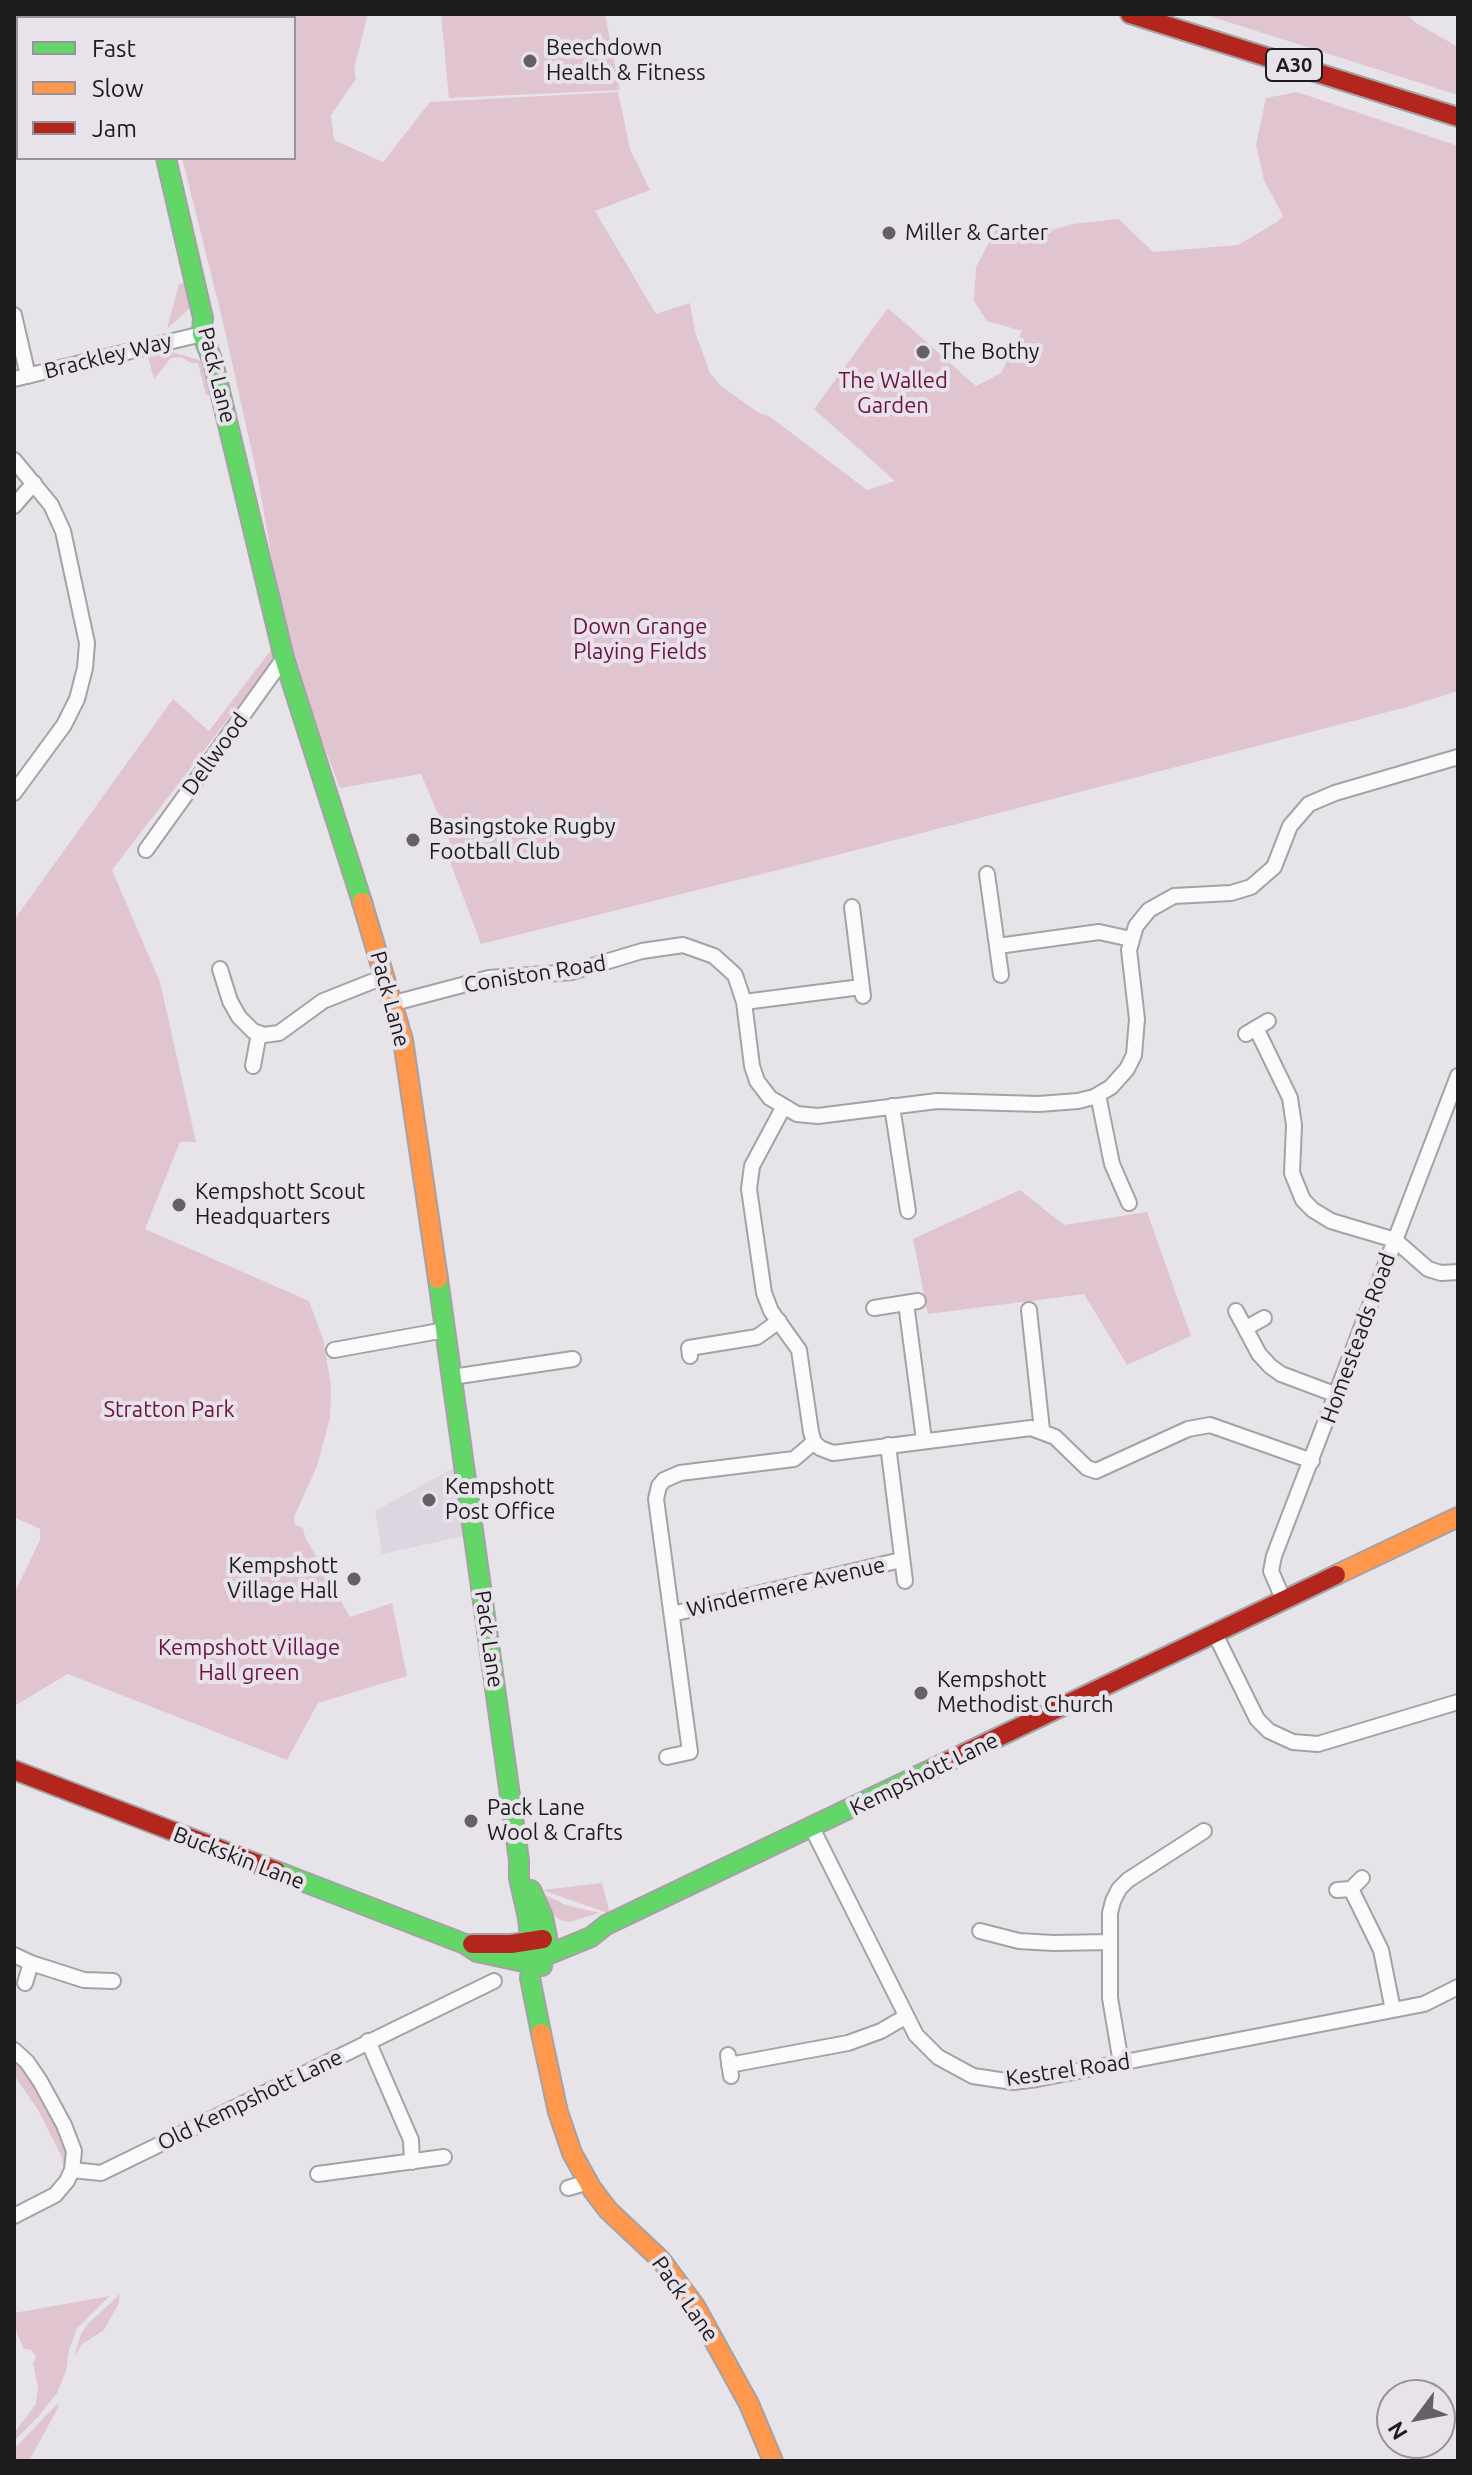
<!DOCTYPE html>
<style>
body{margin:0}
#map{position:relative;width:1472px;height:2475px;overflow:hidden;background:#e7e4e9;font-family:Ubuntu,sans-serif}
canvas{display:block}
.frame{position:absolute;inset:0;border:16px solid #1d1b1d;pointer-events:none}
.legend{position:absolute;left:16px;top:16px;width:280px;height:144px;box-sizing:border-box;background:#e8e3ea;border:2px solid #979398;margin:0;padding:10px 14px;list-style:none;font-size:24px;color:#1d1b1d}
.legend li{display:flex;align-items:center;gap:16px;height:40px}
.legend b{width:40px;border:2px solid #979398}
.north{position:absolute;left:1376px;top:2379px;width:80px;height:80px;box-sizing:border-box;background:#e8e3ea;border:2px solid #979398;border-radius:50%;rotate:238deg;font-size:22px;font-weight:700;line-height:32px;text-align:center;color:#1d1b1d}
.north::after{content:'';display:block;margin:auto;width:28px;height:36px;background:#646164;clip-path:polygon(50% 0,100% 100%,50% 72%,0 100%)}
</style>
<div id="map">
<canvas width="1472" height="2475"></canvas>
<div class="frame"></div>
<ul class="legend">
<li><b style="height:10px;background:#63d668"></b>Fast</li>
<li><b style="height:10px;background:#ff974d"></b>Slow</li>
<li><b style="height:10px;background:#b3261e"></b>Jam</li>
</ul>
<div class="north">N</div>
</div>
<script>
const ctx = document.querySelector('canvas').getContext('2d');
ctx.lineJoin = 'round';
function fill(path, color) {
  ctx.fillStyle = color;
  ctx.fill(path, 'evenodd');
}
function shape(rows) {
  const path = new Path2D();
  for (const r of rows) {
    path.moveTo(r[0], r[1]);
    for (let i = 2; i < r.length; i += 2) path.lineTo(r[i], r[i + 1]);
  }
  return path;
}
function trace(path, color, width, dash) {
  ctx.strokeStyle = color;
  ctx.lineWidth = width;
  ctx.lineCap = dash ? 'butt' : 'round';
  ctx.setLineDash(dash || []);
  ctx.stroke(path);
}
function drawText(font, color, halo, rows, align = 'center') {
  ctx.font = font + ' Ubuntu,sans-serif';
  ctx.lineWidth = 8;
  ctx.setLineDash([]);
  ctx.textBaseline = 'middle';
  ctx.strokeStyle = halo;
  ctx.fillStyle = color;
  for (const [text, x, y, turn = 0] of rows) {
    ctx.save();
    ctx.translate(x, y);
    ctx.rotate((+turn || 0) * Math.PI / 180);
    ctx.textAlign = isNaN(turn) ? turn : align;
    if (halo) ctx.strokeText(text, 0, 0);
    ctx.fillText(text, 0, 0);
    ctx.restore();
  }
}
fill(shape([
 [459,1465,469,1535,382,1554,375,1511]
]), '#ddd6e0');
fill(shape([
 [176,14,368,14,354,68,356,79,331,115,334,140,383,162,430,102,618,92,630,149,650,190,595,211,656,314,690,303,695,332,710,373,721,386,759,413,769,416,867,490,895,481,814,409,888,308,976,386,1001,373,1022,331,987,321,974,301,976,267,996,229,1037,234,1073,224,1119,219,1153,252,1238,245,1277,222,1283,216,1264,180,1256,145,1266,98,1297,92,1458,146,1458,691,1407,707,810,862,481,944,449,859,454,852,421,774,340,788,303,692,279,600,259,484,223,322,182,158,294,158,294,18,178,18],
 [441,14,605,14,620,90,449,98],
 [1203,14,1406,14,1416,23,1458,47,1458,95],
 [185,282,191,307,167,329,179,284],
 [172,352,202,361,210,396,206,395,198,363,191,363,181,357,171,358,154,379,148,357],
 [271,650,275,658,112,870,160,982,196,1142,180,1142,145,1229,309,1301,323,1339,331,1386,330,1418,317,1466,294,1517,295,1525,303,1528,305,1537,350,1617,392,1603,407,1676,318,1703,287,1760,68,1674,14,1706,14,1594,40,1540,40,1529,14,1517,14,920,173,699,209,731],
 [1020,1190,1064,1225,1147,1212,1191,1336,1127,1365,1084,1294,928,1314,913,1239],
 [602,1883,609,1909,608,1913,542,1890],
 [543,1894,566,1905,599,1913,569,1922,560,1920,551,1912],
 [14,2057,25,2068,56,2122,67,2147,64,2169,61,2155,38,2110,14,2075],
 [120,2294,118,2305,104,2330,82,2344,74,2357,81,2334,88,2324],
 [110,2296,77,2328,69,2350,66,2371,57,2393,38,2417,14,2441,14,2433,36,2404,38,2387,33,2363,36,2357,32,2350,24,2349,17,2334,14,2313],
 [57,2404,59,2406,29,2461,14,2461,14,2449]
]), '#e0c4d0');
const street = shape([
 [14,315,28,376],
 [14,379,202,334],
 [14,460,51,505,63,531,87,643,85,668,77,699,64,725,14,793],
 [14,506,34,483],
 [146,850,284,658],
 [987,874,1001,975],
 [852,907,863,996],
 [998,946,1099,932,1131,939],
 [220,969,230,1001,239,1017,253,1031,264,1035,279,1033,323,1001,386,976],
 [744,1002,861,987],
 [394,1003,489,978,572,972,642,951,683,945,714,956,735,975,744,1002,752,1066,757,1081,770,1098,797,1114,818,1116,937,1101,1039,1104,1078,1101,1094,1097,1111,1087,1127,1069,1134,1055,1137,1019,1129,950,1136,926,1149,910,1174,896,1231,893,1251,887,1274,867,1290,826,1309,804,1335,793,1458,757],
 [1256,1028,1290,1098,1294,1125,1292,1173,1303,1200,1313,1210,1331,1221,1395,1240,1428,1269,1441,1273,1458,1272],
 [1246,1034,1268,1021],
 [253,1066,259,1033],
 [1098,1095,1112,1164,1129,1203],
 [892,1106,908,1211],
 [783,1108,752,1166,749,1189,764,1293,771,1311,799,1350,811,1432,814,1442,820,1448,833,1453,1031,1428,1055,1437,1087,1468,1096,1471,1188,1429,1210,1425,1312,1461],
 [906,1303,924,1440],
 [874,1308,918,1301],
 [1029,1310,1042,1430],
 [1236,1311,1259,1354,1270,1366,1281,1374,1337,1395],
 [1246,1328,1264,1318],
 [334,1350,445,1330],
 [690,1356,689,1348,757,1337,779,1321],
 [452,1377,573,1359],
 [888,1445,905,1581],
 [1284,1601,1271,1571,1274,1556,1458,1076],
 [672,1614,901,1560],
 [1215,1634,1257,1719,1269,1731,1293,1742,1318,1744,1458,1702],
 [667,1757,690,1752,656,1499,659,1486,664,1480,680,1473,794,1459,814,1442],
 [812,1828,916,2035,938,2057,973,2076,1013,2082,1037,2079,1424,2004,1458,1987],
 [1351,1889,1381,1950,1393,2010],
 [1337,1890,1351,1889,1362,1878],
 [980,1931,1019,1941,1053,1943,1110,1942],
 [14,1955,31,1963,84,1980,113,1981],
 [25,1983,31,1963],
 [368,2041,411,2140,412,2162],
 [14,2050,27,2062,40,2081,64,2125,74,2151,72,2170,67,2181,55,2195,14,2216],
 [728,2055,731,2076],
 [1121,2063,1110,1998,1110,1913,1113,1901,1119,1889,1128,1880,1204,1831],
 [729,2065,848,2043,881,2031,905,2017],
 [72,2170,101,2173,494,1981],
 [318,2174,444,2157],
 [568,2188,589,2182]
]);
const fast = shape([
 [166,158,203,318,202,334,213,362,284,658,362,902],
 [438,1279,519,1860,519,1878,528,1918,532,1958,530,1978,541,2033],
 [276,1871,465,1944,477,1952,519,1961,552,1953,591,1937,606,1925,934,1768],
 [531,1890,543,1917,547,1937,542,1966]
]);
const slow = shape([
 [91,14,95,18],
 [362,902,403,1040,438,1279],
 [1336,1575,1458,1517],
 [541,2033,558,2112,572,2153,592,2189,608,2210,661,2260,695,2306,749,2404,773,2461]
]);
const jam = shape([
 [1130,14,1458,117],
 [934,1768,1336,1575],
 [14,1770,276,1871],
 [472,1944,511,1944,543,1939]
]);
trace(street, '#a4a2a5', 18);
trace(fast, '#a4a2a5', 22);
trace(slow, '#a4a2a5', 22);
trace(jam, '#a4a2a5', 22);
trace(street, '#fbfbfc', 14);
trace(fast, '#63d668', 18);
trace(slow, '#ff974d', 18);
trace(jam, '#b3261e', 18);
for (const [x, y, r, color] of [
 [530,61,8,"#646164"],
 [889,233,8,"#646164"],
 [923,352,8,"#646164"],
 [413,840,8,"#646164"],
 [179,1205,8,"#646164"],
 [429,1500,8,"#646164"],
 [354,1579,8,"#646164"],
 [921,1693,8,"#646164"],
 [471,1821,8,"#646164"]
]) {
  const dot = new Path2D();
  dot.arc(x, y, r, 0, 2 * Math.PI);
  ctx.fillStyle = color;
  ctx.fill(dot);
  trace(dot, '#e8e3ea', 3);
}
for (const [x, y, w] of [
 [1294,65,56]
]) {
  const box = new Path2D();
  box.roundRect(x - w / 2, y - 16, w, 32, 6);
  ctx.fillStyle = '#e8e3ea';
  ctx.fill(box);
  trace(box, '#1d1b1d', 2);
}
drawText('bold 20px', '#1d1b1d', null, [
 ["A30",1294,65]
]);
drawText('22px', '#1d1b1d', '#e8e3ea', [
 ["Beechdown",546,48],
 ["Health & Fitness",546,73],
 ["Miller & Carter",905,233],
 ["The Bothy",939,352],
 ["Basingstoke Rugby",429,827],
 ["Football Club",429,852],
 ["Kempshott Scout",195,1192],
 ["Headquarters",195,1217],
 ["Kempshott",445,1487],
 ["Post Office",445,1512],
 ["Kempshott",338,1566,"right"],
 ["Village Hall",338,1591,"right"],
 ["Kempshott",937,1680],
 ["Methodist Church",937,1705],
 ["Pack Lane",487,1808],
 ["Wool & Crafts",487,1833]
], 'left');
drawText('22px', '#1d1b1d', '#e8e3ea', [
 ["Brackley Way",108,356,-14],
 ["Pack Lane",217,375,76],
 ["Dellwood",215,754,-54],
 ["Coniston Road",535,974,-9],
 ["Pack Lane",390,999,75],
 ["Homesteads Road",1358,1338,-70],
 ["Windermere Avenue",786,1587,-13],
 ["Pack Lane",489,1639,82],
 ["Kempshott Lane",924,1774,-26],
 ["Buckskin Lane",239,1858,21],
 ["Kestrel Road",1068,2070,-8],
 ["Old Kempshott Lane",250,2100,-26],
 ["Pack Lane",685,2299,55]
]);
drawText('22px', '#6d1140', '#e8e3ea', [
 ["The Walled",893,381],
 ["Garden",893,406],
 ["Down Grange",640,627],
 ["Playing Fields",640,652],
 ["Stratton Park",169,1410],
 ["Kempshott Village",249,1648],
 ["Hall green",249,1673]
]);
</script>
